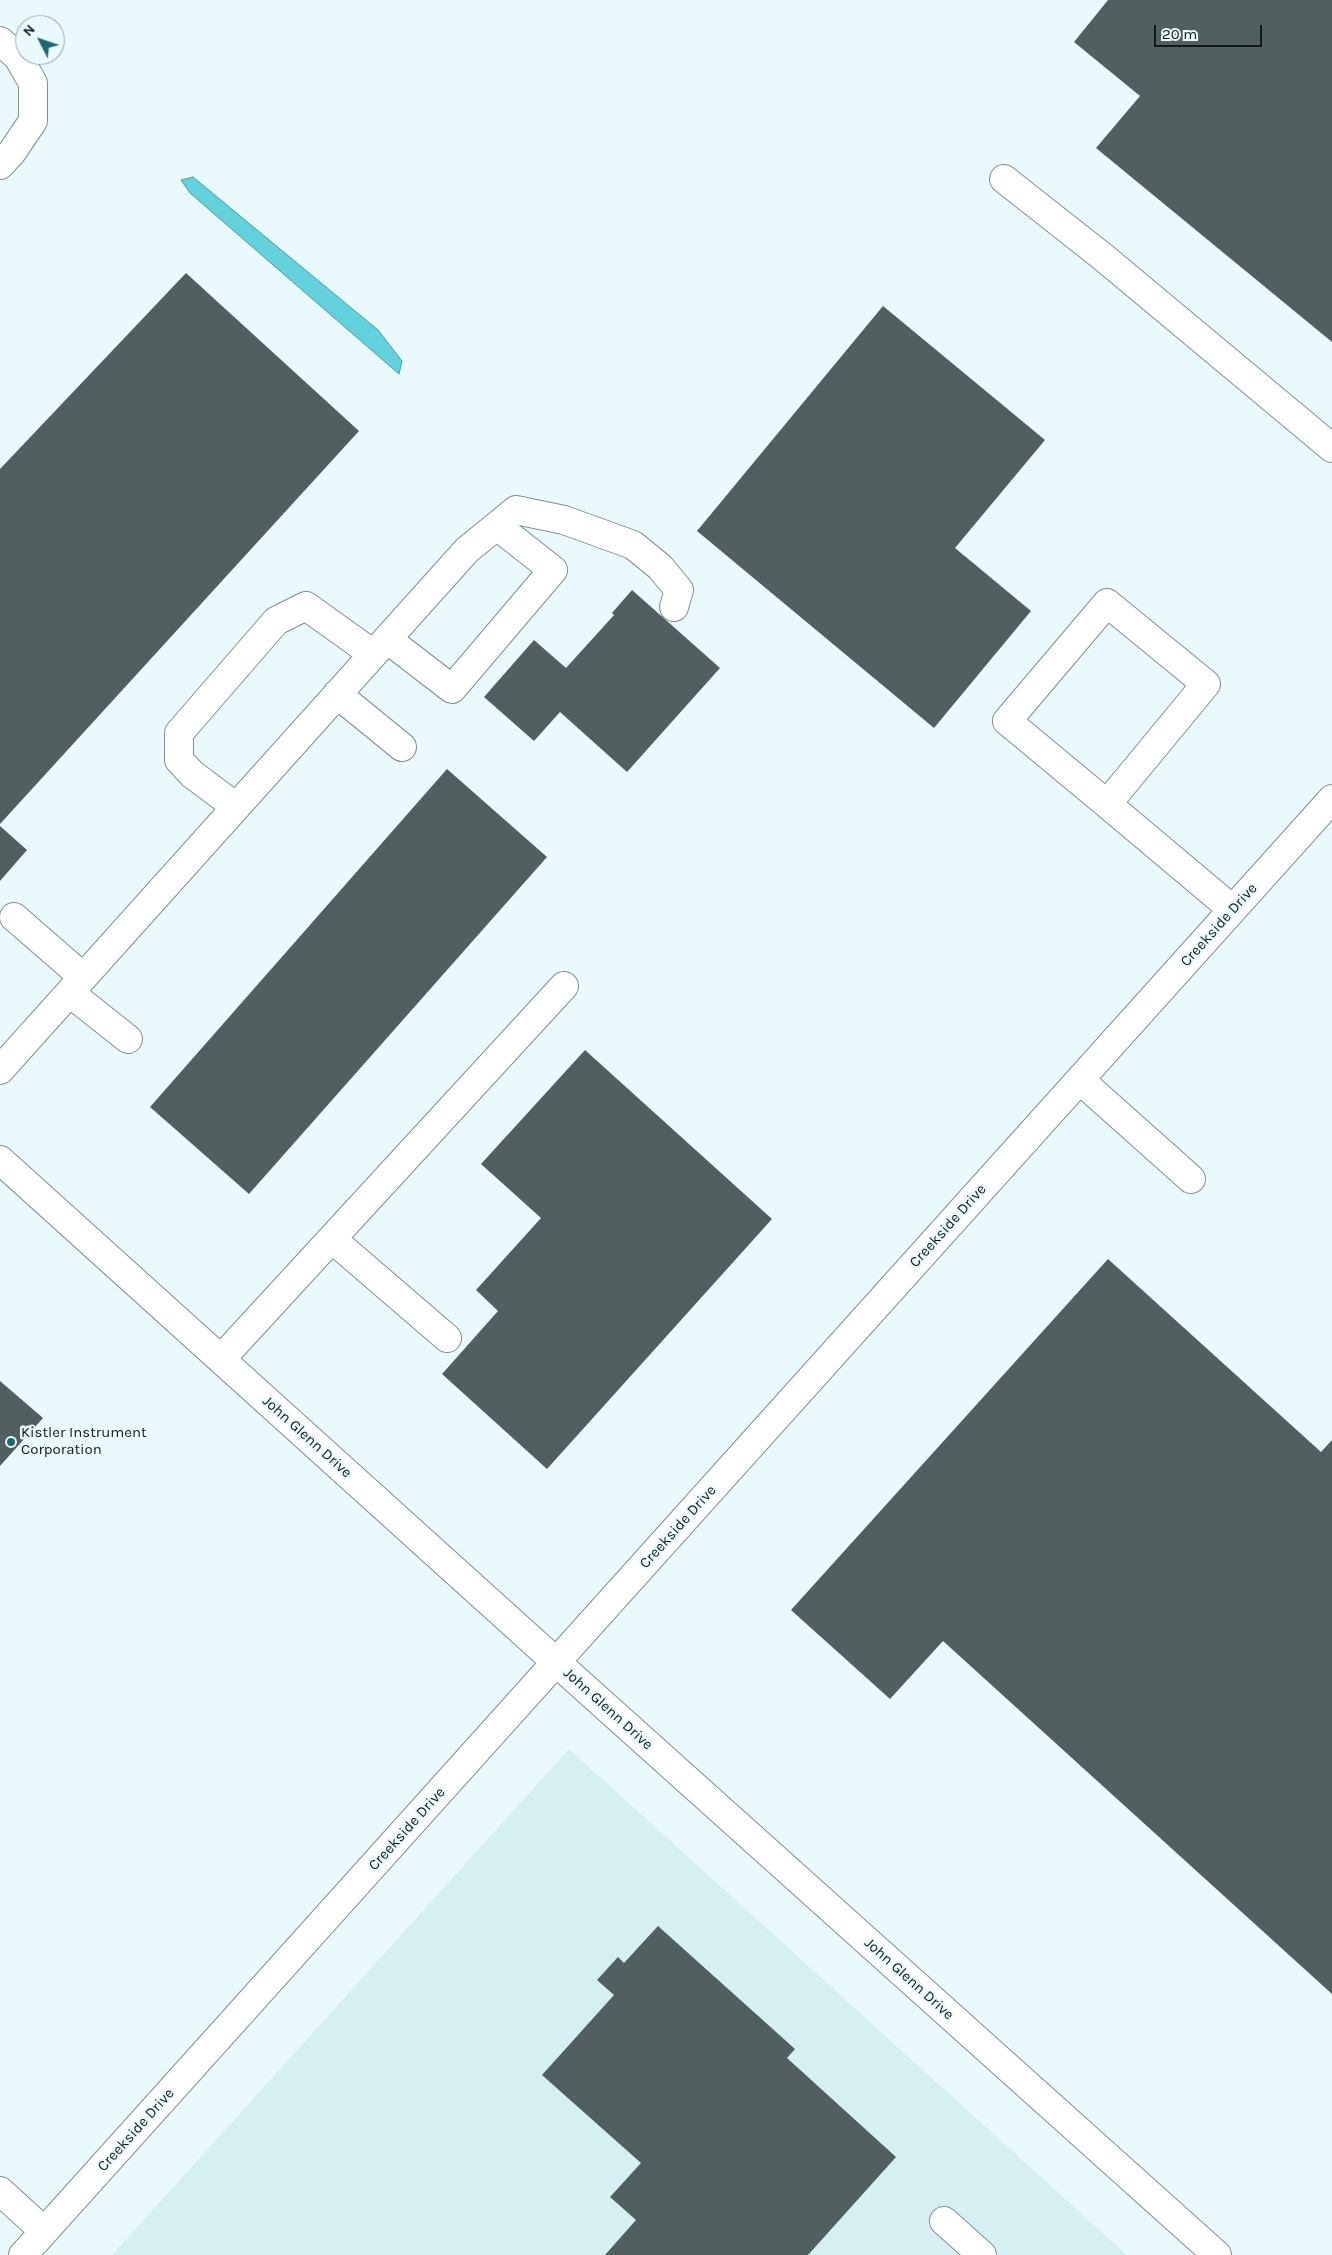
<!DOCTYPE html>
<style>
body{margin:0}
#map{position:relative;width:1332px;height:2255px;overflow:hidden;background:#eafafc;font-family:Karla,sans-serif}
canvas{display:block}
.north{position:absolute;left:15px;top:15px;width:50px;height:50px;box-sizing:border-box;background:#eafafc;border:1px solid #94a0a2;border-radius:50%;rotate:311deg;font-size:14px;font-weight:700;line-height:20px;text-align:center;color:#13191a}
.north::after{content:'';display:block;margin:auto;width:18px;height:22px;background:#1c696f;clip-path:polygon(50% 0,100% 100%,50% 72%,0 100%)}
.scale{position:absolute;left:1154px;top:25px;width:108px;height:22px;box-sizing:border-box;border:2px solid #13191a;border-top:0;padding-left:6px;font-size:15px;line-height:18px;white-space:nowrap;color:#13191a;-webkit-text-stroke:4px #eafafc;paint-order:stroke}
</style>
<div id="map">
<canvas width="1332" height="2255"></canvas>
<div class="north">N</div>
<div class="scale">20 m</div>
</div>
<script>
const ctx = document.querySelector('canvas').getContext('2d');
ctx.lineJoin = 'round';
function fill(path, color) {
  ctx.fillStyle = color;
  ctx.fill(path, 'evenodd');
}
function shape(rows) {
  const path = new Path2D();
  for (const r of rows) {
    path.moveTo(r[0], r[1]);
    for (let i = 2; i < r.length; i += 2) path.lineTo(r[i], r[i + 1]);
  }
  return path;
}
function trace(path, color, width, dash) {
  ctx.strokeStyle = color;
  ctx.lineWidth = width;
  ctx.lineCap = dash ? 'butt' : 'round';
  ctx.setLineDash(dash || []);
  ctx.stroke(path);
}
function drawText(font, color, halo, rows, align = 'center') {
  ctx.font = font + ' Karla,sans-serif';
  ctx.lineWidth = 5;
  ctx.setLineDash([]);
  ctx.textBaseline = 'middle';
  ctx.strokeStyle = halo;
  ctx.fillStyle = color;
  for (const [text, x, y, turn = 0] of rows) {
    ctx.save();
    ctx.translate(x, y);
    ctx.rotate((+turn || 0) * Math.PI / 180);
    ctx.textAlign = isNaN(turn) ? turn : align;
    if (halo) ctx.strokeText(text, 0, 0);
    ctx.fillText(text, 0, 0);
    ctx.restore();
  }
}
fill(shape([
 [569,1749,1127,2255,112,2255]
]), '#d6eff2');
const water = shape([
 [193,177,378,330,402,361,399,374,190,193,181,180,193,177]
]);
fill(water, '#64d2dc');
trace(water, '#4c9aa2', 1);
fill(shape([
 [1108,0,1332,0,1332,342,1096,148,1140,96,1074,42],
 [186,273,359,431,0,824,0,469],
 [883,306,1045,440,955,548,1031,611,934,728,697,531],
 [632,590,720,668,627,772,560,712,534,741,484,697,534,640,566,668,614,615,612,613],
 [447,769,547,857,249,1194,150,1107],
 [0,826,27,850,0,881],
 [585,1050,772,1219,547,1469,442,1374,498,1311,476,1290,541,1218,481,1164],
 [1108,1259,1321,1452,1332,1440,1332,1994,943,1641,890,1699,791,1610],
 [0,1381,43,1418,0,1466],
 [658,1926,795,2049,787,2058,896,2157,808,2255,605,2255,636,2220,610,2197,641,2163,542,2075,614,1995,597,1980,618,1957,624,1963]
]), '#515f60');
const minor = shape([
 [0,41,18,57,33,83,33,121,12,152,0,165],
 [1004,179,1103,257,1332,448],
 [387,639,452,689,553,570,497,526],
 [337,694,402,747],
 [1107,804,1206,684,1107,603,1007,721,1107,804,1232,909],
 [236,807,192,774,179,760,179,733,276,621,306,606,373,654],
 [14,917,83,977],
 [70,993,128,1039],
 [0,1070,467,550,516,510,564,520,633,545,660,567,679,590,674,607],
 [1080,1080,1191,1179],
 [0,1160,556,1662,1217,2255],
 [332,1239,447,1338],
 [221,1359,564,986],
 [0,2191,44,2231],
 [944,2221,982,2255],
 [23,2255,1332,799]
]);
trace(minor, '#818f91', 30);
trace(minor, '#fff', 28);
for (const [x, y, r, color] of [
 [11,1442,5,"#1c696f"]
]) {
  const dot = new Path2D();
  dot.arc(x, y, r, 0, 2 * Math.PI);
  ctx.fillStyle = color;
  ctx.fill(dot);
  trace(dot, '#eafafc', 2);
}
drawText('15px', '#13191a', '#eafafc', [
 ["Creekside Drive",1219,925,-48],
 ["Creekside Drive",948,1226,-48],
 ["John Glenn Drive",307,1437,42],
 ["Creekside Drive",678,1527,-48],
 ["John Glenn Drive",608,1709,42],
 ["Creekside Drive",407,1829,-48],
 ["John Glenn Drive",909,1979,42],
 ["Creekside Drive",136,2130,-48]
]);
drawText('15px', '#13191a', '#eafafc', [
 ["Kistler Instrument",21,1433],
 ["Corporation",21,1450]
], 'left');
</script>
